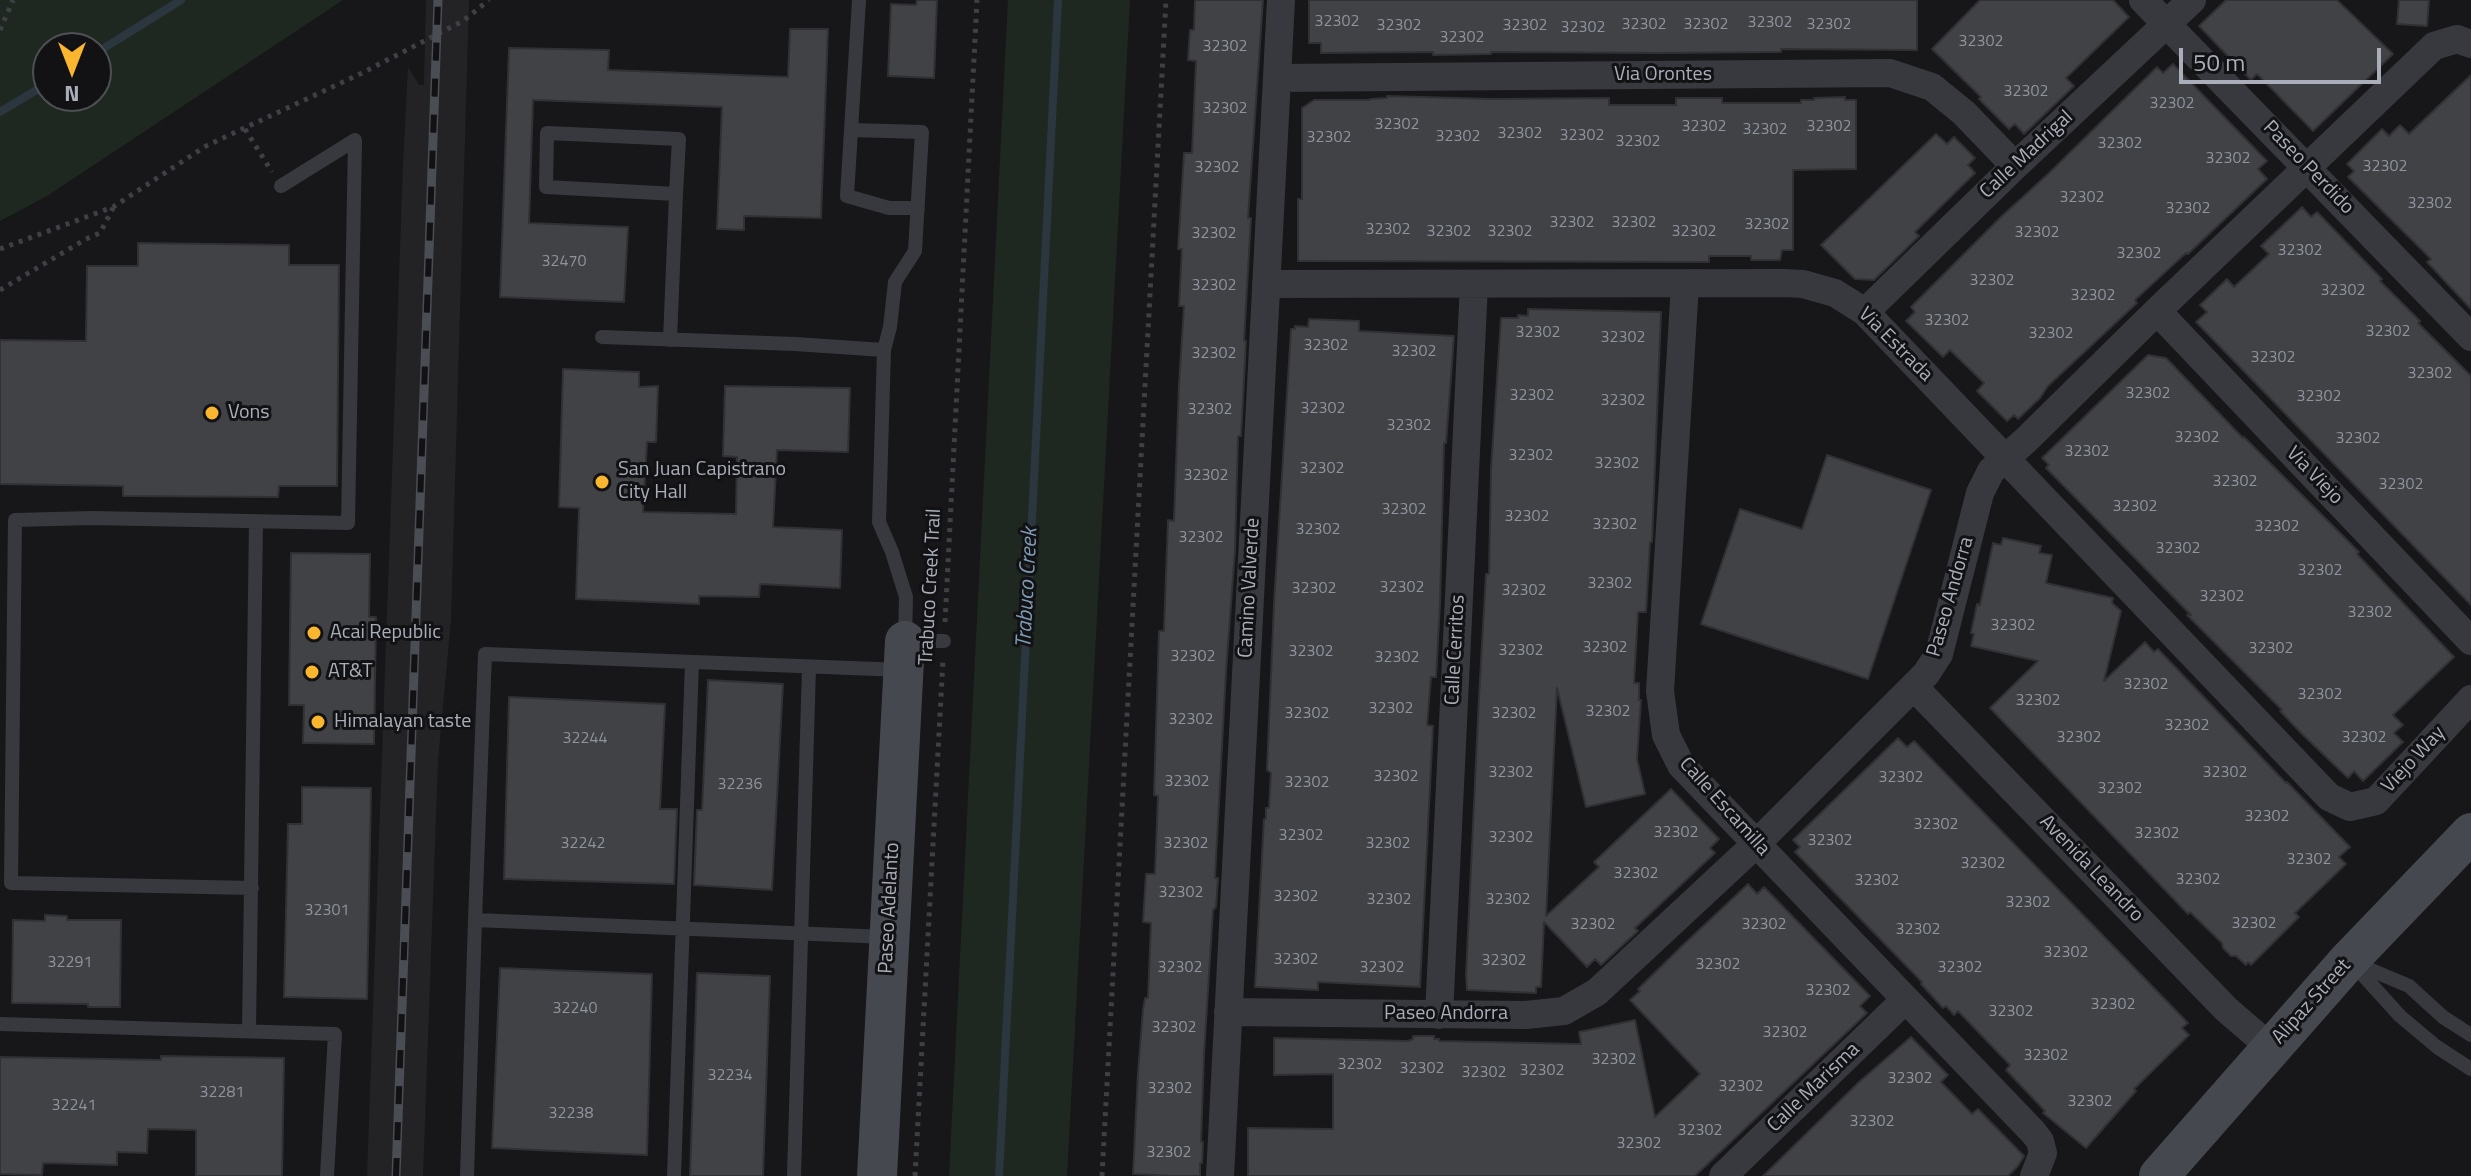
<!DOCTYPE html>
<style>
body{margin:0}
#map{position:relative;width:2471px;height:1176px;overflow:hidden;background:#171719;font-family:"Titillium Web",sans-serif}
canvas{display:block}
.north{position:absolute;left:32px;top:32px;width:80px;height:80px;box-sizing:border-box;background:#121214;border:2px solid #4e5056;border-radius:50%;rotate:180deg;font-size:22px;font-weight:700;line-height:32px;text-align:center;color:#a9aeba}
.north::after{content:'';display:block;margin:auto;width:28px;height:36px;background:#fab62e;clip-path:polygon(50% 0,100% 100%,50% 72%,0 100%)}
.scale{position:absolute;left:2179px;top:48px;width:202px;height:36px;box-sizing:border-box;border:4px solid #a9aeba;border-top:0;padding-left:10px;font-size:24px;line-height:28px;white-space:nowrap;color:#a9aeba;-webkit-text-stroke:6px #121214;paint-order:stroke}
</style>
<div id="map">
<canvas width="2471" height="1176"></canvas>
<div class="north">N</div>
<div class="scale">50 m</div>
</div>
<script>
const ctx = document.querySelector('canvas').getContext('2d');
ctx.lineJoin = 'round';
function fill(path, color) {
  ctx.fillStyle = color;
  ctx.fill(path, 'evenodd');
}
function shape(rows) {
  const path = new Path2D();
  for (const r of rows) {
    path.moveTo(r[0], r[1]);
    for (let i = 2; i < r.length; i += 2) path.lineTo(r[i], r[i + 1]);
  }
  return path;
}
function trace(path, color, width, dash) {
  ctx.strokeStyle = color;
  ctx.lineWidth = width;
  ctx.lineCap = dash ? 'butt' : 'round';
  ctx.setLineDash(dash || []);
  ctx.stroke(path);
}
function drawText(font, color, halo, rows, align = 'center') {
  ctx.font = font + ' "Titillium Web",sans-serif';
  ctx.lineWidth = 6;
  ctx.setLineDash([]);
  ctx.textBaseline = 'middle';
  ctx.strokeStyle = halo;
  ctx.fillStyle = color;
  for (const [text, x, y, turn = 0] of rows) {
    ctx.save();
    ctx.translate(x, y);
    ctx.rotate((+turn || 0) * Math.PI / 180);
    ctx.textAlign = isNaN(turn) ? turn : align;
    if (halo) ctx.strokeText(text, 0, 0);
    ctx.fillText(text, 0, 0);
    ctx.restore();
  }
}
fill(shape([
 [426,0,469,0,451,620,438,761,423,1176,367,1176,403,165,408,67,419,85,424,85]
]), '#232326');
fill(shape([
 [0,0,343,0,47,196,0,221],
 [96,48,96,96,48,96,48,48],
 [1008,0,1130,0,1067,1176,949,1176]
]), '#1f2820');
trace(shape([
 [96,53,181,0],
 [0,112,48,83],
 [999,1176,1058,0]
]), '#2c363e', 8);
const building = shape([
 [917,0,937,0,934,78,888,76,891,4,916,5,917,0],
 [1195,0,1263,0,1248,218,1251,218,1244,340,1246,341,1241,436,1238,436,1235,550,1226,671,1215,878,1218,878,1216,907,1213,910,1204,1055,1201,1142,1203,1142,1202,1163,1200,1163,1200,1176,1174,1176,1133,1174,1138,1072,1143,1010,1145,998,1148,998,1151,923,1143,922,1146,874,1155,874,1158,796,1154,795,1159,631,1164,631,1168,520,1174,521,1179,384,1184,306,1179,306,1182,249,1178,249,1184,153,1192,153,1196,61,1188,60,1190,30,1194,30,1195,0],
 [1309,0,1917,0,1917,50,1781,49,1781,52,1658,53,1491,52,1491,54,1433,55,1433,52,1321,53,1321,43,1309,43,1309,0],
 [1980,0,2113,0,2129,17,2066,78,2074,86,2024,134,2015,124,2009,129,1979,99,1981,97,1932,49,1980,0],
 [2226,0,2337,0,2393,54,2313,131,2257,74,2251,80,2199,26,2226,0],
 [2399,0,2429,0,2427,26,2397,24,2399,0],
 [790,29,828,29,821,218,744,216,744,230,717,229,722,107,533,100,529,223,628,227,624,302,500,297,509,48,609,50,608,70,788,77,790,29],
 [2173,64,2267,161,2258,169,2267,179,2188,254,2186,253,2135,300,2137,303,2048,386,2040,398,2018,419,2014,415,2007,421,1977,391,1984,383,1950,350,1943,357,1906,321,1915,312,1911,307,2002,216,2047,175,2157,67,2163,73,2173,64],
 [2471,75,2471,309,2427,262,2431,259,2348,177,2354,171,2347,164,2382,129,2389,136,2400,125,2409,134,2471,75],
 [1387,96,1493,99,1609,98,1609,105,1676,105,1676,98,1722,98,1722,103,1801,103,1801,100,1814,100,1814,98,1845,97,1845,100,1856,100,1856,169,1793,170,1793,250,1782,250,1780,260,1751,260,1751,256,1709,256,1709,262,1298,261,1298,199,1302,199,1302,108,1314,100,1370,100,1370,99,1387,98,1387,96],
 [1936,134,1947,144,1954,137,1975,158,1968,165,1975,173,1915,232,1919,236,1874,280,1855,279,1821,245,1936,134],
 [2302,207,2311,217,2317,212,2382,279,2380,281,2420,321,2418,323,2471,376,2471,605,2196,322,2207,312,2200,305,2227,279,2234,287,2269,254,2261,246,2302,207],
 [138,243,289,245,289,265,339,265,337,486,279,486,278,497,123,496,123,486,0,484,0,340,86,341,87,266,138,266,138,243],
 [1528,309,1661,312,1652,542,1650,542,1646,612,1638,612,1634,683,1639,683,1639,700,1641,700,1637,759,1645,794,1586,807,1557,688,1546,916,1599,867,1594,862,1671,789,1719,839,1710,848,1715,853,1635,928,1638,931,1601,965,1595,959,1587,967,1544,922,1541,987,1536,987,1536,993,1467,990,1466,975,1479,697,1486,574,1489,574,1491,470,1501,318,1518,318,1518,315,1528,316,1528,309],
 [1309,319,1359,321,1359,331,1454,336,1446,443,1444,443,1440,604,1436,677,1431,677,1427,725,1433,726,1420,987,1318,982,1318,990,1255,987,1264,819,1266,819,1266,808,1269,808,1271,773,1267,770,1274,604,1291,329,1295,329,1295,326,1308,327,1309,319],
 [2148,355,2166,358,2243,438,2244,437,2359,552,2357,554,2454,657,2393,715,2403,725,2394,733,2403,742,2363,781,2354,771,2348,778,2301,733,2280,711,2282,710,2187,615,2191,615,2046,468,2049,465,2042,458,2148,355],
 [563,369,639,372,639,387,658,386,656,442,647,442,643,512,736,514,737,457,723,456,725,386,850,388,848,452,777,450,773,527,842,530,840,588,760,584,759,597,699,596,699,604,576,599,579,508,559,507,563,369],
 [1827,455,1931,490,1868,679,1701,624,1740,509,1802,529,1827,455],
 [2003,538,2041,546,2039,553,2052,555,2046,583,2113,598,2112,603,2121,611,2104,681,2145,642,2154,652,2158,649,2286,783,2287,782,2350,847,2339,857,2346,864,2295,913,2299,917,2251,965,2248,962,2246,965,2236,956,2231,956,2223,948,2222,943,2190,912,2188,914,1990,708,2038,661,1971,646,1974,634,1971,633,1977,604,1980,605,1993,543,2001,545,2003,538],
 [291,553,370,554,369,617,376,617,374,744,303,743,304,705,289,705,291,553],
 [708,680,783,684,772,890,694,885,697,810,702,810,708,680],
 [509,697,665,704,660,809,677,809,674,884,504,879,509,697],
 [1898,738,1907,747,1914,741,2188,1023,2182,1028,2189,1035,2134,1089,2136,1091,2086,1148,2043,1113,2045,1111,2006,1070,2010,1065,1958,1011,1954,1015,1946,1006,1943,1008,1921,984,1922,982,1795,852,1800,847,1793,840,1898,738],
 [302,787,371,788,367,999,284,997,288,824,302,824,302,787],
 [1748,884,1757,894,1764,887,1870,996,1860,1006,1867,1013,1695,1176,1248,1176,1248,1128,1333,1129,1333,1074,1274,1075,1274,1038,1408,1041,1413,1039,1413,1036,1434,1036,1434,1039,1439,1039,1439,1041,1581,1044,1579,1032,1635,1020,1655,1117,1700,1074,1630,1000,1640,991,1638,989,1683,945,1748,884],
 [45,915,67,916,67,920,121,920,120,1007,88,1007,88,1004,12,1003,13,920,45,921,45,915],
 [500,968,652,974,647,1155,492,1148,500,968],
 [697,973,770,976,763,1176,690,1176,697,973],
 [1911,1037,1948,1075,1941,1082,1972,1114,1978,1109,2024,1156,2018,1166,2008,1176,1763,1176,1859,1082,1911,1037],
 [161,1056,284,1058,282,1176,196,1176,196,1130,148,1129,147,1153,117,1152,117,1165,43,1163,42,1175,0,1174,0,1057,161,1060,161,1056]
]);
fill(building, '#414246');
trace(building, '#313135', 2);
trace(shape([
 [0,30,13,0],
 [245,129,272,172],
 [0,249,113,207,206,146,360,74,463,21,489,0],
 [0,290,86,239,100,233,113,208],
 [945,622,977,0],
 [915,1176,943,660],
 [1102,1176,1166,0]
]), '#3e4046', 5, [4, 6]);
trace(shape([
 [859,0,847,196,889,208,918,208],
 [851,130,922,132,915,251,895,282,890,327,884,350,879,522,892,552,906,597,905,641,944,641],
 [602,337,795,344,884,350],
 [670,340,676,194,546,187,547,133,679,139,676,194],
 [252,888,11,883,15,520,92,518,348,523,355,140,281,186],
 [887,937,475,920,485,654,903,670],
 [2352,963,2400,1016,2437,1047,2471,1069],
 [2357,964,2409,986,2443,1017,2471,1035],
 [0,1024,335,1034,327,1176],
 [249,1031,256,521],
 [467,1176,475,920],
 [674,1176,692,662],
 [794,1176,809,667]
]), '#38393f', 14);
trace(shape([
 [2143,0,2471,337],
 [1277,78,1890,73,1932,87,1964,113,2015,166],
 [1266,284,1785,283,1803,284,1835,293,1865,312,2329,797,2350,807,2376,801,2471,699],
 [1685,284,1660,691,1666,735,1681,765,2033,1132,2040,1141,2043,1153,2034,1176],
 [2157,311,2471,641],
 [1865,312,2015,166,2192,0],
 [1914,687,2226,1009,2271,1048],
 [1228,1012,1526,1015,1564,1011,1597,992,1756,844,1926,674,1939,654,1980,493,1991,471,2026,440,2157,311,2434,46,2457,39,2471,44],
 [1439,1015,1474,284],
 [1220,1176,1281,0],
 [1723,1176,1905,1000]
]), '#38393f', 28);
trace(shape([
 [877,1176,905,641],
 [2159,1176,2349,960,2471,833]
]), '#46484f', 40);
const rail = shape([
 [396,1176,438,0]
]);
trace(rail, '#4b4d54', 9);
trace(rail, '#121214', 6, [18]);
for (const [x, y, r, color] of [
 [212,413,8,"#fab62e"],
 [602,482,8,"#fab62e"],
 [314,633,8,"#fab62e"],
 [312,672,8,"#fab62e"],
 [318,722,8,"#fab62e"]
]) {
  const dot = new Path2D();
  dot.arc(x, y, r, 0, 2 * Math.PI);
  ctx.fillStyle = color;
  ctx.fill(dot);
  trace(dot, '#121214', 3);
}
drawText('16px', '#8f939d', null, [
 ["32302",1337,22],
 ["32302",1770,23],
 ["32302",1644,25],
 ["32302",1706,25],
 ["32302",1829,25],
 ["32302",1399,26],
 ["32302",1525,26],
 ["32302",1583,28],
 ["32302",1462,38],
 ["32302",1981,42],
 ["32302",1225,47],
 ["32302",2026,92],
 ["32302",2172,104],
 ["32302",1225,109],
 ["32302",1397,125],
 ["32302",1704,127],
 ["32302",1829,127],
 ["32302",1765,130],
 ["32302",1520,134],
 ["32302",1582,136],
 ["32302",1458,137],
 ["32302",1329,138],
 ["32302",1638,142],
 ["32302",2120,144],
 ["32302",2228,159],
 ["32302",2385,167],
 ["32302",1217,168],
 ["32302",2082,198],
 ["32302",2430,204],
 ["32302",2188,209],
 ["32302",1572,223],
 ["32302",1634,223],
 ["32302",1767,225],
 ["32302",1388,230],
 ["32302",1449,232],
 ["32302",1510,232],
 ["32302",1694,232],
 ["32302",2037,233],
 ["32302",1214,234],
 ["32302",2300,251],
 ["32302",2139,254],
 ["32470",564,262],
 ["32302",1992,281],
 ["32302",1214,286],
 ["32302",2343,291],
 ["32302",2093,296],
 ["32302",1947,321],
 ["32302",2388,332],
 ["32302",1538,333],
 ["32302",2051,334],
 ["32302",1623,338],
 ["32302",1326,346],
 ["32302",1414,352],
 ["32302",1214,354],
 ["32302",2273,358],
 ["32302",2430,374],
 ["32302",2148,394],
 ["32302",1532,396],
 ["32302",2319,397],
 ["32302",1623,401],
 ["32302",1323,409],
 ["32302",1210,410],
 ["32302",1409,426],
 ["32302",2197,438],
 ["32302",2358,439],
 ["32302",2087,452],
 ["32302",1531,456],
 ["32302",1617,464],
 ["32302",1322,469],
 ["32302",1206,476],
 ["32302",2235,482],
 ["32302",2401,485],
 ["32302",2135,507],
 ["32302",1404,510],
 ["32302",1527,517],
 ["32302",1615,525],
 ["32302",2277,527],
 ["32302",1318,530],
 ["32302",1201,538],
 ["32302",2178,549],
 ["32302",2320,571],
 ["32302",1610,584],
 ["32302",1402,588],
 ["32302",1314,589],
 ["32302",1524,591],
 ["32302",2222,597],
 ["32302",2370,613],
 ["32302",2013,626],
 ["32302",1605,648],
 ["32302",2271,649],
 ["32302",1521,651],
 ["32302",1311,652],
 ["32302",1193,657],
 ["32302",1397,658],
 ["32302",2146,685],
 ["32302",2320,695],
 ["32302",2038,701],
 ["32302",1391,709],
 ["32302",1608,712],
 ["32302",1307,714],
 ["32302",1514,714],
 ["32302",1191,720],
 ["32302",2187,726],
 ["32302",2079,738],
 ["32302",2364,738],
 ["32244",585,739],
 ["32302",1511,773],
 ["32302",2225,773],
 ["32302",1396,777],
 ["32302",1901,778],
 ["32302",1187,782],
 ["32302",1307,783],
 ["32236",740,785],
 ["32302",2120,789],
 ["32302",2267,817],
 ["32302",1936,825],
 ["32302",1676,833],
 ["32302",2157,834],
 ["32302",1301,836],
 ["32302",1511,838],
 ["32302",1830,841],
 ["32242",583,844],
 ["32302",1186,844],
 ["32302",1388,844],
 ["32302",2309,860],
 ["32302",1983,864],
 ["32302",1636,874],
 ["32302",2198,880],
 ["32302",1877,881],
 ["32302",1181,893],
 ["32302",1296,897],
 ["32302",1389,900],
 ["32302",1508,900],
 ["32302",2028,903],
 ["32301",327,911],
 ["32302",2254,924],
 ["32302",1593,925],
 ["32302",1764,925],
 ["32302",1918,930],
 ["32302",2066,953],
 ["32302",1296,960],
 ["32302",1504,961],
 ["32291",70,963],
 ["32302",1718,965],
 ["32302",1180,968],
 ["32302",1382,968],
 ["32302",1960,968],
 ["32302",1828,991],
 ["32302",2113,1005],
 ["32240",575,1009],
 ["32302",2011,1012],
 ["32302",1174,1028],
 ["32302",1785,1033],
 ["32302",2046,1056],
 ["32302",1614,1060],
 ["32302",1360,1065],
 ["32302",1422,1069],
 ["32302",1542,1071],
 ["32302",1484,1073],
 ["32234",730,1076],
 ["32302",1910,1079],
 ["32302",1741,1087],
 ["32302",1170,1089],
 ["32281",222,1093],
 ["32302",2090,1102],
 ["32241",74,1106],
 ["32238",571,1114],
 ["32302",1872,1122],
 ["32302",1700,1131],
 ["32302",1639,1144],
 ["32302",1169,1153]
]);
drawText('20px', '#a9aeba', '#121214', [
 ["Via Orontes",1663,75],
 ["Calle Madrigal",2027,155,-43],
 ["Paseo Perdido",2308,168,46],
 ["Via Estrada",1895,345,45],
 ["Via Viejo",2314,476,46],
 ["Trabuco Creek Trail",931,587,-87],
 ["Camino Valverde",1250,588,-87],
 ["Paseo Andorra",1951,597,-74],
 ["Calle Cerritos",1456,650,-87],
 ["Viejo Way",2414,760,-47],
 ["Calle Escamilla",1724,807,48],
 ["Avenida Leandro",2091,869,46],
 ["Paseo Adelanto",890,908,-87],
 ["Alipaz Street",2312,1002,-48],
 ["Paseo Andorra",1446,1014],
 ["Calle Marisma",1814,1088,-44]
]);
drawText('20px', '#a9aeba', '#121214', [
 ["Vons",228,413],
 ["San Juan Capistrano",618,470],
 ["City Hall",618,493],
 ["Acai Republic",330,633],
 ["AT&T",328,672],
 ["Himalayan taste",334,722]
], 'left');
drawText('italic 22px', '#7e9cb6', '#121214', [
 ["Trabuco Creek",1028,588,-87]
]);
</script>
